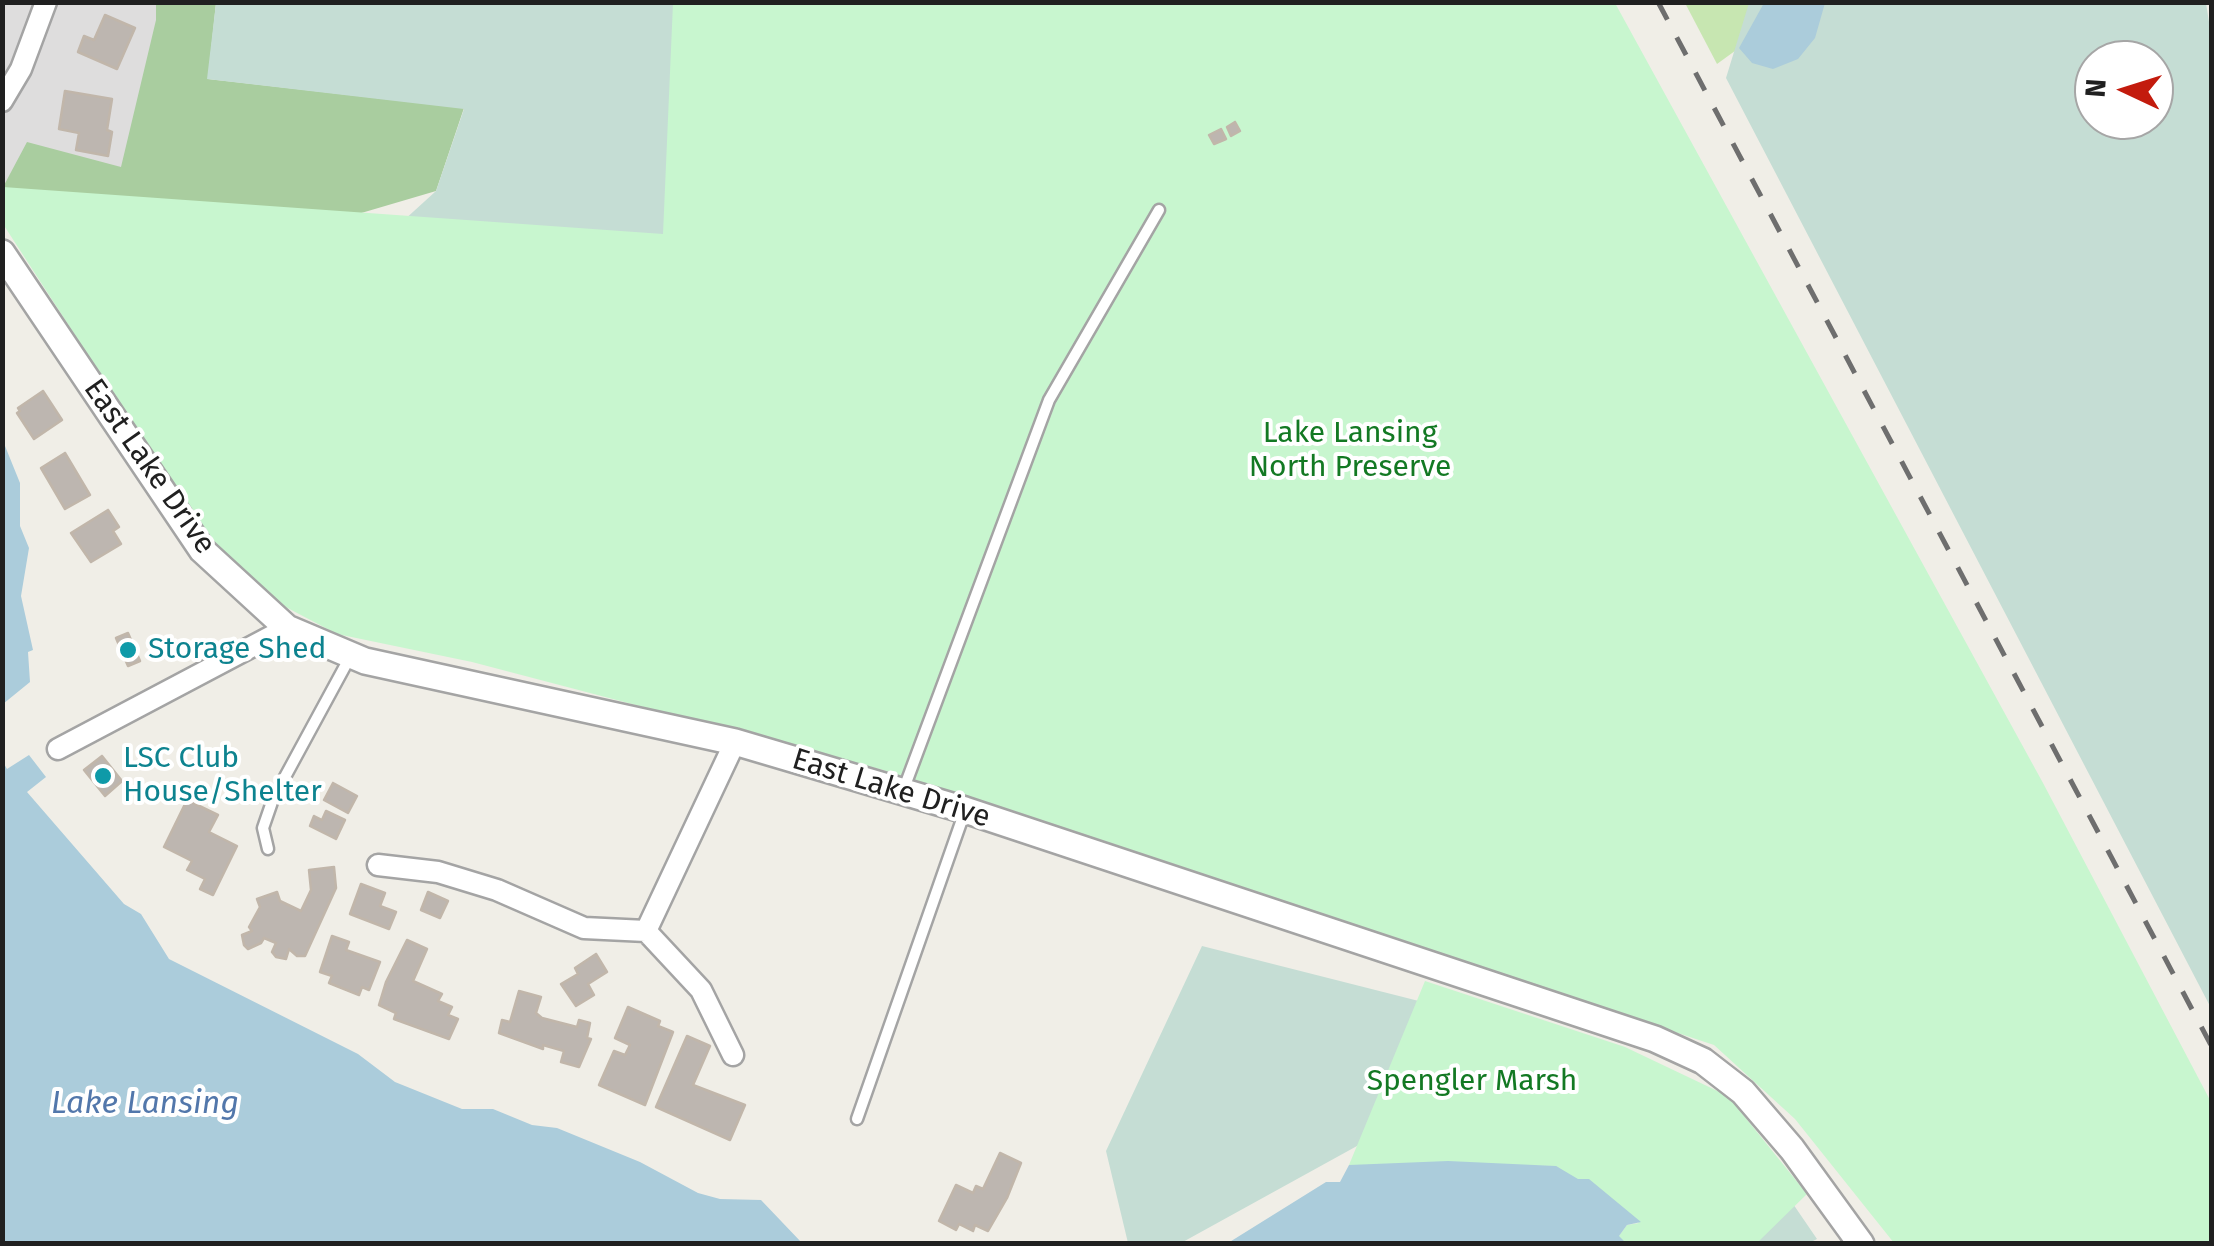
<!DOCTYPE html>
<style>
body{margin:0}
#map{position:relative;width:2214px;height:1246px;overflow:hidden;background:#f0eee7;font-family:"Fira Sans",sans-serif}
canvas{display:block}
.frame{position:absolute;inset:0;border:5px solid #202020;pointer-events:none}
.north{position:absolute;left:2074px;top:40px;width:100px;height:100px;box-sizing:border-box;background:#fff;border:2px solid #a6a6a6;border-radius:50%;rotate:274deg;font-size:28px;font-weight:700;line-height:40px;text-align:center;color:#202020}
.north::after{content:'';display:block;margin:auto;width:35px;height:45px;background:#c31b0d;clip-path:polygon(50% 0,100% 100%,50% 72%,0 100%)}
</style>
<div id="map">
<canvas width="2214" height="1246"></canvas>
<div class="frame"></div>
<div class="north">N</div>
</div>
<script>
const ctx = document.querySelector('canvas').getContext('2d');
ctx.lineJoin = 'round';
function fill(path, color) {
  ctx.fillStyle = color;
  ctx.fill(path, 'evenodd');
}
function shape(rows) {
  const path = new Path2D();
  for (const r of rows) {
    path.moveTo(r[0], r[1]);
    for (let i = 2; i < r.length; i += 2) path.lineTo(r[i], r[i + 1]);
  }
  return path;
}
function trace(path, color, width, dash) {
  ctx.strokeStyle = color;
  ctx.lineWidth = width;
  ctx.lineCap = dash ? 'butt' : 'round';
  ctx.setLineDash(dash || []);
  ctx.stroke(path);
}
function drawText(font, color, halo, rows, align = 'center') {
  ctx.font = font + ' "Fira Sans",sans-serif';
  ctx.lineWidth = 8;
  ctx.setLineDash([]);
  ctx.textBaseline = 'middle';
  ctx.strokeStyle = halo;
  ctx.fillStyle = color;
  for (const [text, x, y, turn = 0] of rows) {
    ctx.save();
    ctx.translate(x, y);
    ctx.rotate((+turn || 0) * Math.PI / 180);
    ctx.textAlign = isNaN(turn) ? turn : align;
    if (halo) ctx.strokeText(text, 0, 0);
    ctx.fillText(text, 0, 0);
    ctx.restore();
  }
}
fill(shape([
 [2,3,196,3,139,197,3,187]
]), '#dedddd');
fill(shape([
 [1685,3,1764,3,1739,48,1717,64]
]), '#c7e6b1');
fill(shape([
 [156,3,216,3,208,79,464,108,436,191,93,292,2,189,27,142,121,167,156,20]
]), '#a9cd9f');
fill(shape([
 [216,3,1102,3,1102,254,336,282,436,191,464,109,207,79],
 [1749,3,2206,3,2212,41,2211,1008,1726,78],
 [2094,60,2154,60,2154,120,2094,120],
 [1202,946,1600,1047,1748,1138,1817,1239,1807,1244,1692,1243,1435,1103,1181,1243,1128,1243,1106,1151]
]), '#c5ddd4');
fill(shape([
 [673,3,1615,3,2043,783,2211,1102,2211,1243,1894,1243,1795,1119,1714,1045,883,770,472,662,337,634,280,604,207,539,3,224,3,187,663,234],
 [1425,981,1625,1047,1728,1096,1807,1194,1757,1243,1626,1243,1618,1237,1627,1225,1639,1223,1556,1166,1349,1165]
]), '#c8f6cf');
fill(shape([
 [1764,3,1825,3,1815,38,1798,59,1773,69,1752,63,1739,48],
 [3,441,20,483,20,526,29,548,21,596,33,650,28,652,30,682,3,704],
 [29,755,46,777,27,792,124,904,141,914,169,959,358,1054,395,1082,462,1109,493,1109,532,1125,557,1128,640,1162,698,1193,720,1199,761,1200,802,1243,3,1243,3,762,7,769],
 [1448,1161,1556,1166,1578,1179,1589,1179,1641,1222,1627,1225,1619,1236,1626,1243,1228,1243,1326,1182,1340,1182,1349,1165]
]), '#abccdb');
const building = shape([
 [105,15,135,28,117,69,78,52,84,36,94,40,105,15],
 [65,91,112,99,107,130,112,132,108,156,76,150,79,133,59,129,65,91],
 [1235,122,1240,131,1231,136,1227,127,1235,122],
 [1221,129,1226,139,1214,144,1209,135,1221,129],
 [43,391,62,420,34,439,17,413,20,411,18,408,43,391],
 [65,453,90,495,65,509,41,468,65,453],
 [108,510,119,527,113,531,121,544,91,562,71,533,108,510],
 [128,633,140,661,128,666,116,638,128,633],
 [102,756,122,781,105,796,84,770,102,756],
 [333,783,357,796,348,813,324,800,333,783],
 [187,800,218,815,209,832,237,846,213,895,200,889,205,879,187,870,192,861,164,847,187,800],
 [326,811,345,820,336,839,310,826,314,816,322,820,326,811],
 [334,867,336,888,305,956,297,956,289,949,286,959,276,957,272,952,276,943,264,938,261,943,248,949,244,945,242,935,252,931,249,927,260,907,257,899,277,892,280,901,301,911,311,890,309,870,334,867],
 [361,884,385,893,380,906,396,912,389,929,350,914,361,884],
 [428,892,448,901,440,918,421,910,428,892],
 [332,936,349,942,346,950,380,962,369,990,362,987,359,995,329,983,332,976,320,972,332,936],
 [407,940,427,949,413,981,442,994,438,1001,452,1007,448,1015,458,1019,449,1039,394,1019,396,1013,379,1005,386,982,407,940],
 [596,954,607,972,588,984,594,995,576,1006,561,984,578,974,575,968,596,954],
 [519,991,541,997,536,1013,542,1018,577,1027,579,1020,590,1023,587,1038,591,1039,579,1067,561,1062,564,1051,543,1045,543,1049,499,1033,502,1020,510,1022,519,991],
 [628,1007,660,1021,658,1026,673,1032,645,1105,599,1085,614,1051,625,1055,630,1045,615,1038,628,1007],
 [687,1036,710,1046,693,1085,745,1105,730,1140,656,1107,687,1036],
 [1000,1153,1021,1163,1007,1198,988,1231,975,1225,973,1231,959,1224,956,1230,939,1221,956,1185,973,1193,976,1186,983,1189,1000,1153]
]);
fill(building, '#bdb6b0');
trace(building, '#c1b6aa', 2.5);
const service = shape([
 [903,791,1049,400,1159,210],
 [268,849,263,828,273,799,350,657],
 [857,1119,965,811]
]);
const minor = shape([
 [2,101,21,69,46,2],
 [58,749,287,628],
 [378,865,438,872,497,890,584,928,646,931,701,990,733,1055],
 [646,931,735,742]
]);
const tertiary = shape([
 [2,253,202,550,287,628,365,661,735,742,965,810,1655,1039,1703,1061,1743,1092,1792,1149,1861,1244]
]);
trace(service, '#a4a4a4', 15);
trace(minor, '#a4a4a4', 25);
trace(tertiary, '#a4a4a4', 30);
trace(service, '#fff', 10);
trace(minor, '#fff', 20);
trace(tertiary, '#fff', 25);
trace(shape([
 [1658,2,2212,1047]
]), '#6e6e6e', 5, [20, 20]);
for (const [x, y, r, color] of [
 [128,650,10,"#0f9aa8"],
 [103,776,10,"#0f9aa8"]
]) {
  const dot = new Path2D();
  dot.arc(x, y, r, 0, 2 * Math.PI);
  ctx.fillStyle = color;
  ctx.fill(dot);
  trace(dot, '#fff', 4);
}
drawText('30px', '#137923', '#fff', [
 ["Lake Lansing",1350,434],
 ["North Preserve",1350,468],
 ["Spengler Marsh",1472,1082]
]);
drawText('30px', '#202020', '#fff', [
 ["East Lake Drive",149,467,55],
 ["East Lake Drive",891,789,17]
]);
drawText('30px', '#0d838f', '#fff', [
 ["Storage Shed",148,650],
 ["LSC Club",123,759],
 ["House/Shelter",123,793]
], 'left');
drawText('italic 32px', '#5277ab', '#fff', [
 ["Lake Lansing",145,1104]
]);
</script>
